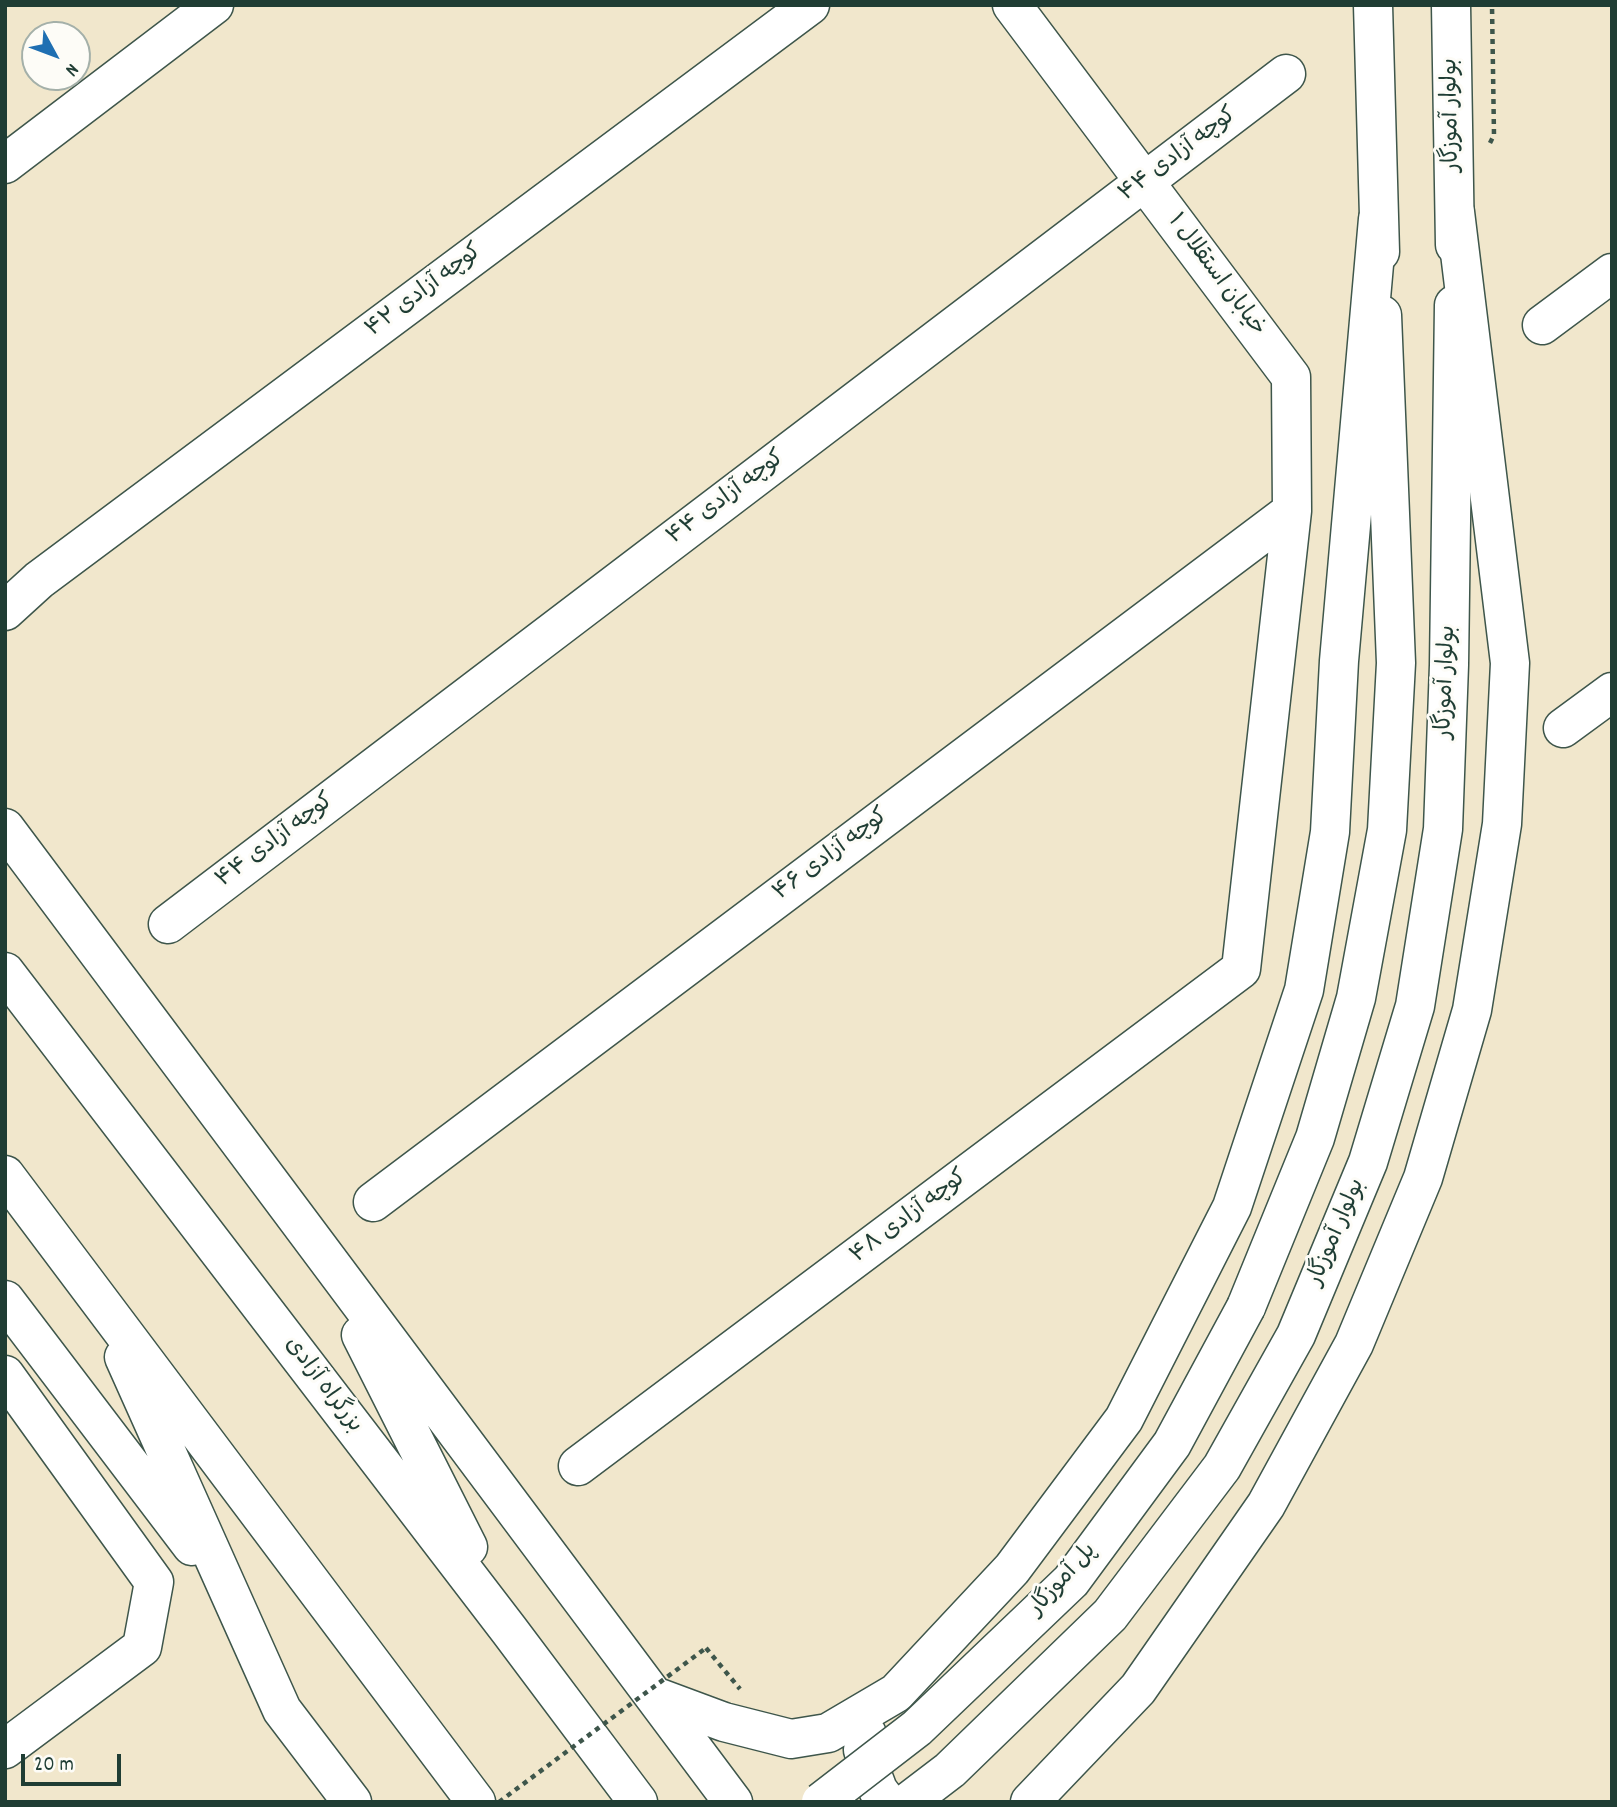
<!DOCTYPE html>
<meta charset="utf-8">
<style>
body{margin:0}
#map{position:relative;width:1617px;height:1807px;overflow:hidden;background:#f1e7cc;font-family:Dekko,sans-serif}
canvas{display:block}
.frame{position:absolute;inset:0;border:7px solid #1f3d34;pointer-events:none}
.north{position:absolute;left:21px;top:21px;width:70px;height:70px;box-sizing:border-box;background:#fdfcf7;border:2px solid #a4b0a9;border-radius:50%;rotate:131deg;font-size:19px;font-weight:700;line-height:28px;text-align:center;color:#1f3d34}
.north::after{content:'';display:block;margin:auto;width:24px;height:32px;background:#1f6fb2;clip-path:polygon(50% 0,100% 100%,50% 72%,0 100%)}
.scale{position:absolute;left:21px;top:1754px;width:100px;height:32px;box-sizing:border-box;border:4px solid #1f3d34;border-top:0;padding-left:9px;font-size:21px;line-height:24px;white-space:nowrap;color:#1f3d34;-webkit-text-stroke:5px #fdfcf7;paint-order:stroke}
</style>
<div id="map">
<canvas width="1617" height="1807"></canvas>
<div class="frame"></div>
<div class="north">N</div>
<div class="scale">20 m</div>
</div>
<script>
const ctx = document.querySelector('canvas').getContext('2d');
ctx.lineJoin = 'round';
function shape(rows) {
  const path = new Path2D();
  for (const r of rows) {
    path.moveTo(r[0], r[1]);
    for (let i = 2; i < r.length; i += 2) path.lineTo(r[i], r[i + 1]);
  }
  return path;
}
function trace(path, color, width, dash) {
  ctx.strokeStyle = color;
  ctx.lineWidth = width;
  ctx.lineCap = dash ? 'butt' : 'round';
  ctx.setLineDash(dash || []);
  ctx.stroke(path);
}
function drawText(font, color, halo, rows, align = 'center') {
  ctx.font = font + ' Dekko,"Playpen Sans Arabic",sans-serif';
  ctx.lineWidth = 6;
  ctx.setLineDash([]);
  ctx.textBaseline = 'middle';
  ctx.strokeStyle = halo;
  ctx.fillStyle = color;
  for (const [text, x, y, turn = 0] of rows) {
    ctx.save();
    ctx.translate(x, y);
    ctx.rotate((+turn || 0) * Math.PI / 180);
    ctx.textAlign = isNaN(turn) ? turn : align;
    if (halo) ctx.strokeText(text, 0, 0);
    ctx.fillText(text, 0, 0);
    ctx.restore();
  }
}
const minor = shape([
 [5,164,214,5],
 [1542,325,1612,273],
 [5,611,39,580,810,5],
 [1563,728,1612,692],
 [168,924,1286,74],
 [373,1202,1292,511],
 [5,1375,154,1582,142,1647,5,1749],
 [578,1466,1241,969,1292,511,1291,377,1012,5]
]);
const secondary = shape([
 [1373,5,1380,252],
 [1451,5,1455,245],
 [1246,1307,1315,1138,1356,998,1387,830,1396,663,1382,315],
 [908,1802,950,1770,1110,1615,1222,1467,1296,1335,1368,1162,1415,1006,1443,829,1449,665,1454,305]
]);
const trunk = shape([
 [5,828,733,1802],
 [5,972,509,1630,638,1802],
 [5,1175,476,1802],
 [5,1300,192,1546],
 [361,1335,468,1547],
 [124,1357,282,1710,352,1802],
 [654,1696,724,1722,791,1739,828,1733,896,1693,1012,1569,1124,1419,1232,1207,1304,990,1330,832,1339,661,1378,219],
 [867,1734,863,1750,878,1790,887,1802],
 [1030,1802,1138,1689,1266,1505,1354,1344,1423,1178,1472,1010,1502,824,1510,663,1455,212]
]);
trace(minor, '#3e564b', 41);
trace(secondary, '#3e564b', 41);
trace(trunk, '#3e564b', 41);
trace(shape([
 [1490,143,1494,135,1492,5],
 [706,1648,740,1689]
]), '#3e564b', 4.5, [5, 5]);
trace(minor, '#fff', 38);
trace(secondary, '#fff', 38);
trace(trunk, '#fff', 38);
const secondaryBridge = shape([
 [821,1802,917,1728,1071,1581,1172,1444,1246,1307]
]);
trace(secondaryBridge, '#3e564b', 41, []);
trace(shape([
 [499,1802,706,1648]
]), '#3e564b', 4.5, [5, 5]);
trace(secondaryBridge, '#fff', 38);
drawText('23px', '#1f3d34', '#fdfcf7', [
 ["بولوار آموزگار",1453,115,-91],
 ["کوچه آزادی ۴۴",1179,156,-37],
 ["خیابان استقلال ۱",1215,276,53],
 ["کوچه آزادی ۴۲",425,292,-37],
 ["کوچه آزادی ۴۴",727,499,-37],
 ["بولوار آموزگار",1448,682,-88],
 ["کوچه آزادی ۴۴",276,842,-37],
 ["کوچه آزادی ۴۶",832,856,-37],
 ["کوچه آزادی ۴۸",910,1218,-37],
 ["بولوار آموزگار",1338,1233,-67],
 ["بزرگراه آزادی",322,1386,53],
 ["پل آموزگار",1064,1581,-48]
]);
</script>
